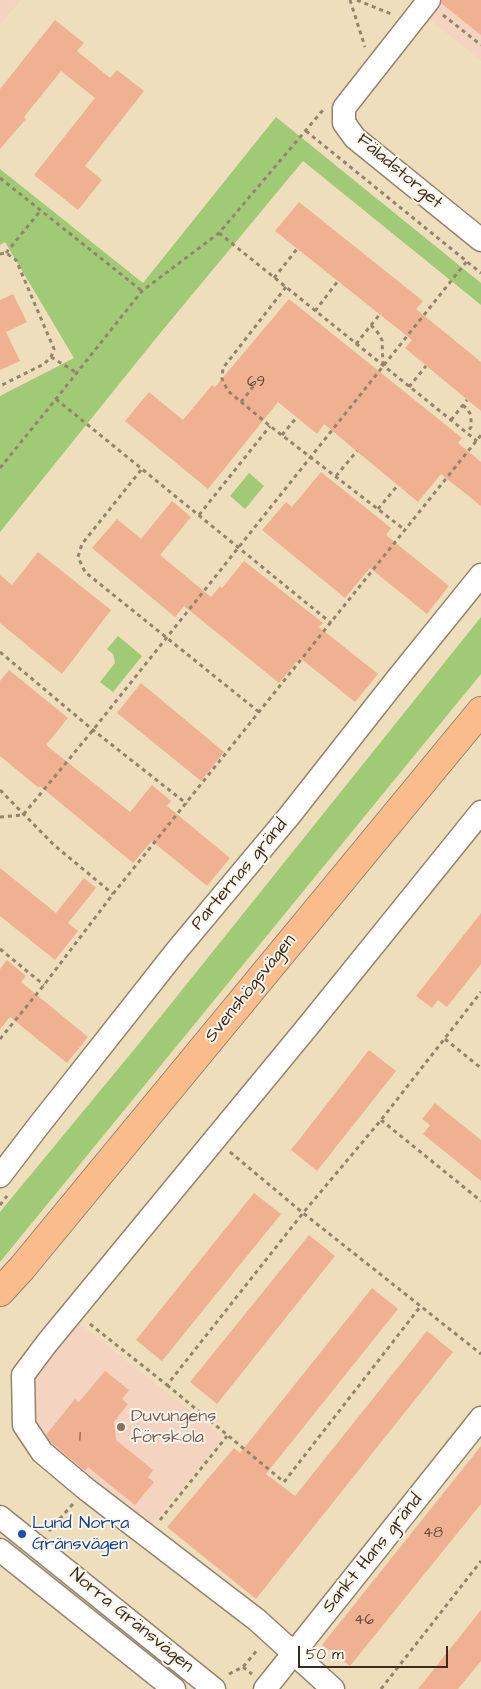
<!DOCTYPE html>
<meta charset="utf-8">
<style>
body{margin:0}
#map{position:relative;width:481px;height:1689px;overflow:hidden;background:#efdebc;font-family:"Architects Daughter",sans-serif}
canvas{display:block}
.scale{position:absolute;left:298px;top:1646px;width:150px;height:22px;box-sizing:border-box;border:2px solid #3b2a1e;border-top:0;padding-left:6px;font-size:15px;line-height:18px;white-space:nowrap;color:#3b2a1e;-webkit-text-stroke:4px #fbf7ec;paint-order:stroke}
</style>
<div id="map">
<canvas width="481" height="1689"></canvas>
<div class="scale">50 m</div>
</div>
<script>
const ctx = document.querySelector('canvas').getContext('2d');
ctx.lineJoin = 'round';
function fill(path, color) {
  ctx.fillStyle = color;
  ctx.fill(path, 'evenodd');
}
function shape(rows) {
  const path = new Path2D();
  for (const r of rows) {
    path.moveTo(r[0], r[1]);
    for (let i = 2; i < r.length; i += 2) path.lineTo(r[i], r[i + 1]);
  }
  return path;
}
function trace(path, color, width, dash) {
  ctx.strokeStyle = color;
  ctx.lineWidth = width;
  ctx.lineCap = dash ? 'butt' : 'round';
  ctx.setLineDash(dash || []);
  ctx.stroke(path);
}
function drawText(font, color, halo, rows, align = 'center') {
  ctx.font = font + ' "Architects Daughter",sans-serif';
  ctx.lineWidth = 4;
  ctx.setLineDash([]);
  ctx.textBaseline = 'middle';
  ctx.strokeStyle = halo;
  ctx.fillStyle = color;
  for (const [text, x, y, turn = 0] of rows) {
    ctx.save();
    ctx.translate(x, y);
    ctx.rotate((+turn || 0) * Math.PI / 180);
    ctx.textAlign = isNaN(turn) ? turn : align;
    if (halo) ctx.strokeText(text, 0, 0);
    ctx.fillText(text, 0, 0);
    ctx.restore();
  }
}
fill(shape([
 [0,0,21,0,0,25],
 [414,0,481,0,481,61,411,4],
 [75,1320,223,1437,149,1528,39,1442,28,1417,31,1375]
]), '#f4d3c0');
fill(shape([
 [276,117,481,283,481,305,303,161,157,337,0,532,0,396,74,358,5,242,0,245,0,169,143,283],
 [249,473,264,486,245,509,230,496],
 [481,617,481,674,0,1262,0,1212,137,1046],
 [118,636,142,656,113,692,100,682,115,663,113,654,107,649]
]), '#a0ca76');
fill(shape([
 [442,0,481,0,481,35,441,3],
 [55,20,84,43,77,51,110,78,117,70,144,91,85,166,102,180,78,210,34,175,95,98,61,71,24,117,26,119,0,149,0,89],
 [299,202,423,301,416,309,481,362,481,411,405,348,412,340,275,231],
 [13,294,27,322,6,332,20,361,0,370,0,300],
 [289,299,462,438,458,443,481,462,481,506,441,474,418,502,324,424,317,434,278,402,208,489,125,421,149,392,183,420,212,385,215,387],
 [321,472,391,528,386,535,449,586,427,614,370,568,345,598,262,530,286,502,292,507],
 [172,501,191,517,160,555,211,597,220,586,222,588,244,561,323,623,319,627,378,674,355,702,300,658,279,683,184,606,175,617,92,548,117,519,141,539],
 [38,552,111,610,62,674,0,623,0,575,12,585],
 [9,670,68,718,46,745,130,812,152,785,171,801,167,806,230,858,207,886,152,841,133,863,40,786,39,788,0,756,0,681],
 [141,683,224,752,201,781,117,713],
 [0,868,56,913,84,878,96,888,68,923,78,931,55,960,0,916],
 [481,913,481,964,447,1007,438,1000,432,1008,416,996],
 [7,960,26,976,21,982,88,1037,67,1063,10,1017,0,1029,0,969],
 [369,1050,396,1071,317,1171,291,1150],
 [435,1103,481,1140,481,1181,423,1134,430,1125,422,1119],
 [254,1193,281,1214,162,1361,136,1340],
 [309,1235,335,1256,217,1404,190,1382],
 [372,1288,398,1309,266,1474,295,1496,427,1331,453,1352,256,1599,167,1527,234,1448,240,1453],
 [105,1371,129,1390,122,1399,128,1404,114,1422,116,1440,153,1470,148,1477,154,1482,135,1505,88,1467,85,1471,52,1443,46,1435,75,1399,79,1402],
 [481,1446,481,1504,350,1666,322,1645],
 [481,1610,481,1661,458,1689,418,1689]
]), '#efb191');
const minor = shape([
 [429,0,344,108,344,123,355,138,481,240],
 [0,1176,36,1129,178,949,290,815,397,679,481,575],
 [0,1517,214,1689],
 [0,1550,174,1689],
 [265,1689,481,1418],
 [333,1689,257,1620,86,1489,42,1452,24,1425,23,1375,47,1343,309,1025,481,812]
]);
const major = shape([
 [0,1292,22,1268,481,711]
]);
trace(minor, '#95846d', 25);
trace(major, '#95846d', 30);
trace(shape([
 [350,0,365,47],
 [357,0,391,14],
 [443,15,481,45],
 [306,131,481,273],
 [0,178,142,291],
 [219,233,477,441],
 [6,253,41,210],
 [0,254,6,253,16,260,54,349,51,357,44,364,0,386],
 [274,278,297,249],
 [286,287,223,368,222,379,228,391,270,426,405,530],
 [315,311,338,281],
 [371,325,378,333,382,340,383,366],
 [356,344,380,314],
 [51,357,77,373],
 [409,387,426,366],
 [56,399,331,623],
 [241,402,256,383],
 [463,405,467,409,471,415,471,427,467,433],
 [451,420,467,400],
 [282,435,297,417],
 [0,468,56,399,142,291,219,233,323,110],
 [141,470,82,544,78,557,85,572,259,712],
 [336,476,357,451],
 [378,509,398,485],
 [199,515,270,426],
 [0,652,93,730,187,804],
 [0,790,54,845,113,894],
 [0,817,23,815,93,730,467,261],
 [0,949,44,985],
 [0,1039,44,985,113,894,481,435],
 [445,1039,481,1068],
 [381,1120,481,1201],
 [230,1152,303,1213,481,1354],
 [0,1205,7,1196],
 [90,1324,167,1385,303,1213,381,1120,481,992],
 [167,1385,284,1482,420,1307],
 [160,1520,227,1436],
 [49,1531,73,1504],
 [243,1667,252,1674],
 [229,1674,243,1667,258,1649],
 [381,1689,481,1561]
]), '#95846d', 3, [4, 4]);
trace(minor, '#fff', 22);
trace(major, '#f9bc8a', 28);
for (const [x, y, r, color] of [
 [121,1427,5,"#8d6e63"],
 [22,1534,5,"#1a4fb4"]
]) {
  const dot = new Path2D();
  dot.arc(x, y, r, 0, 2 * Math.PI);
  ctx.fillStyle = color;
  ctx.fill(dot);
  trace(dot, '#fbf7ec', 2);
}
drawText('15px', '#684c3b', null, [
 ["69",256,383],
 ["1",80,1438],
 ["48",433,1534],
 ["46",364,1621]
]);
drawText('18px', '#3b2a1e', '#fbf7ec', [
 ["Fäladstorget",399,172,40],
 ["Parternas gränd",240,875,-50],
 ["Svenshögsvägen",251,989,-51],
 ["Sankt Hans gränd",373,1554,-51],
 ["Norra Gränsvägen",131,1621,39]
]);
drawText('18px', '#785e54', '#fbf7ec', [
 ["Duvungens",131,1417],
 ["förskola",131,1438]
], 'left');
drawText('18px', '#164399', '#fbf7ec', [
 ["Lund Norra",32,1524],
 ["Gränsvägen",32,1545]
], 'left');
</script>
